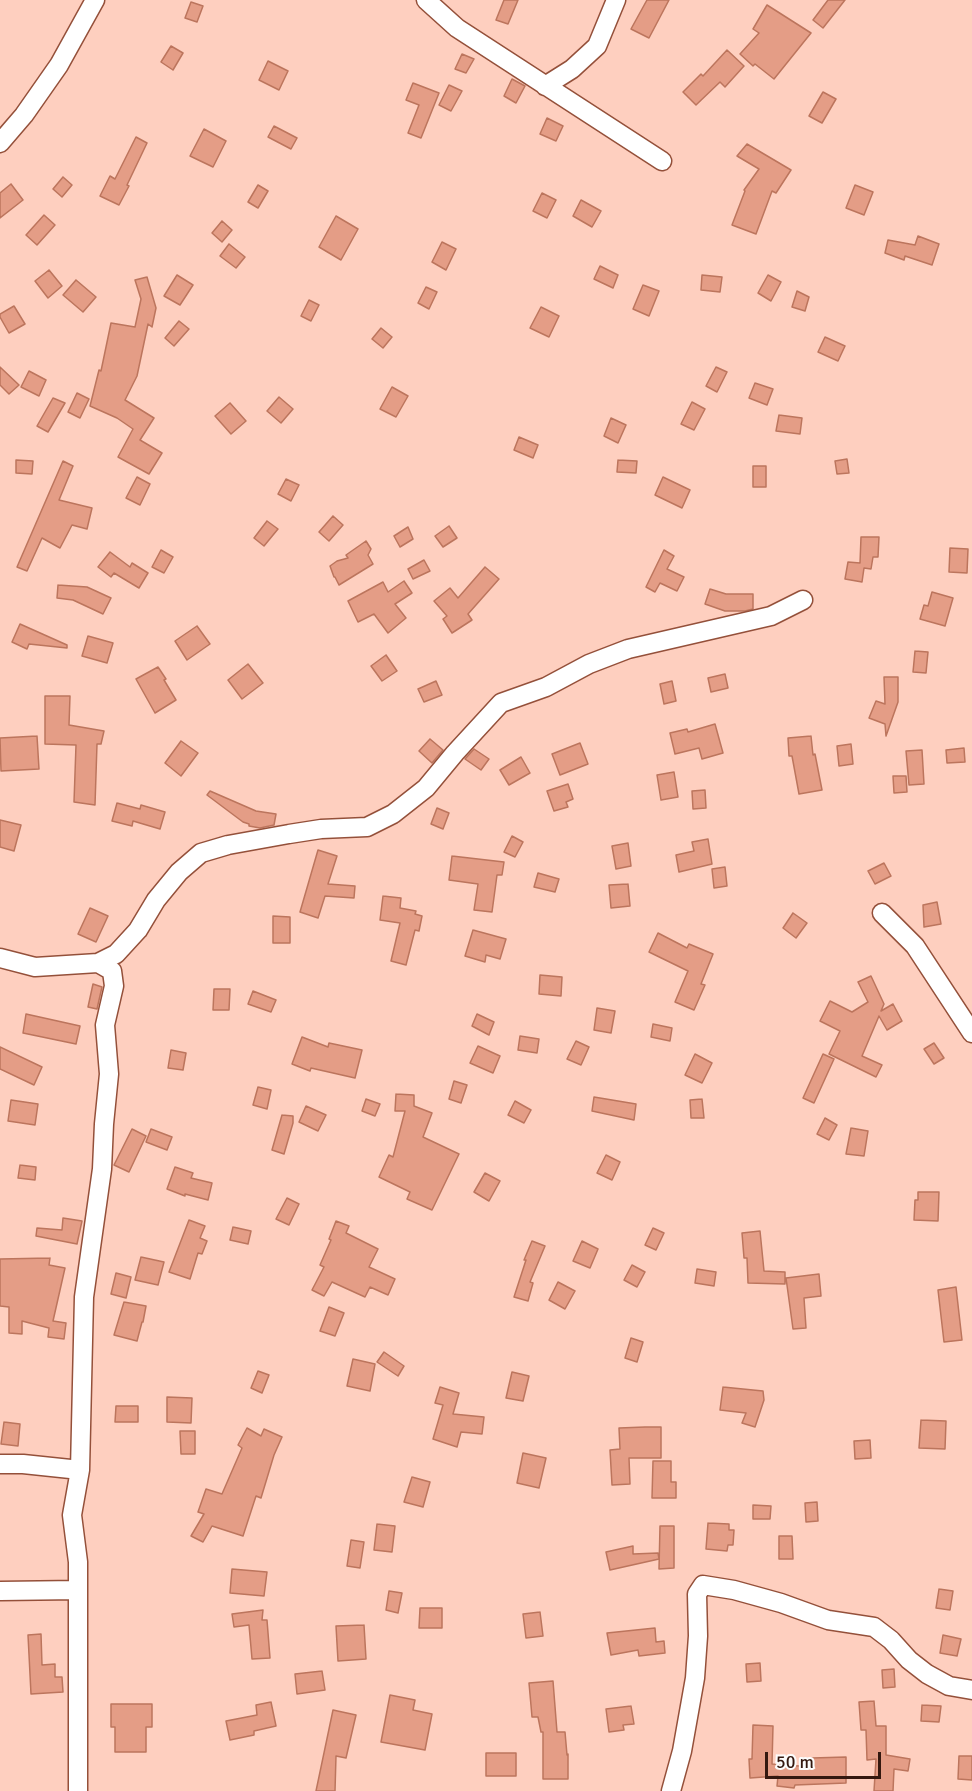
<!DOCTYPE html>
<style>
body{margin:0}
#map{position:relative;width:972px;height:1791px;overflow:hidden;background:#fecfbf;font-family:Signika,sans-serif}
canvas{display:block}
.scale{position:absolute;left:765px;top:1752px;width:116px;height:27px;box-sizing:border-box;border:3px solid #34180f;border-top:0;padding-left:8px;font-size:18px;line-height:21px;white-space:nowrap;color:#34180f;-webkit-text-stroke:4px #fcfcfc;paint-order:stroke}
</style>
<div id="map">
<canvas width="972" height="1791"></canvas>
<div class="scale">50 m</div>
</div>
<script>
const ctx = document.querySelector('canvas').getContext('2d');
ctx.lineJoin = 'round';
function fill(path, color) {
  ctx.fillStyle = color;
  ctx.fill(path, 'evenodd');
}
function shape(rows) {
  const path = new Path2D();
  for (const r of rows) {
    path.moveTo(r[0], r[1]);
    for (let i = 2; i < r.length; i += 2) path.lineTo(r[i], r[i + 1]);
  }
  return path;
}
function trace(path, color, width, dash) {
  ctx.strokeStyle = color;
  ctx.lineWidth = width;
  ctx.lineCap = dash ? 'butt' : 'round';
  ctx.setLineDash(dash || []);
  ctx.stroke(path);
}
const building = shape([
 [504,0,518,0,508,24,496,20,504,0],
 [647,0,669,0,649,38,631,29,647,0],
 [828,0,845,0,823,28,813,20,828,0],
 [191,2,203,6,197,22,185,18,191,2],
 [767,5,811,33,774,79,755,64,753,66,740,54,759,33,753,29,767,5],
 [171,46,183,53,173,70,161,62,171,46],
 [727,50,744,66,725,87,720,82,696,105,683,92,701,74,703,76,727,50],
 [462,54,474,59,466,73,455,69,462,54],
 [268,61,288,71,279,90,259,80,268,61],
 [512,79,525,86,516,103,504,96,512,79],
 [413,83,439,93,421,138,408,133,419,105,406,100,413,83],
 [449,85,462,91,451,111,439,105,449,85],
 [823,92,836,99,822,123,809,116,823,92],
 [547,118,563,126,556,141,540,134,547,118],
 [274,126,297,138,291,149,268,137,274,126],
 [204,129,226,141,213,167,190,156,204,129],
 [136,137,147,143,127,185,129,186,119,205,100,196,110,176,115,179,136,137],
 [747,144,791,170,776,193,772,191,756,234,732,225,745,191,744,190,759,169,737,156,747,144],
 [63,177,72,185,62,197,53,189,63,177],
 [11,184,23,200,0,218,0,193,11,184],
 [258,185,268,191,258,208,248,202,258,185],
 [855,185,873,192,864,215,846,208,855,185],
 [542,193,556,200,547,218,533,211,542,193],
 [581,200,601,211,592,227,573,216,581,200],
 [44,215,55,225,37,245,26,235,44,215],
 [336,216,358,229,341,260,319,247,336,216],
 [222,221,232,230,222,242,212,233,222,221],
 [918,236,939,244,932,265,905,256,904,260,885,253,888,240,915,245,918,236],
 [442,242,456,249,446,270,432,262,442,242],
 [229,244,245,257,236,268,220,256,229,244],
 [600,266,618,275,613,288,594,279,600,266],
 [49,270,62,286,48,298,35,281,49,270],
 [177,275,193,285,180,305,164,296,177,275],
 [702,275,722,277,720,292,701,290,702,275],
 [768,275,781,282,771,301,758,293,768,275],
 [147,277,156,308,152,327,148,324,137,376,125,400,154,418,140,440,162,453,149,474,118,457,133,429,117,418,90,406,99,370,101,371,111,323,135,327,141,299,135,280,147,277],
 [76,280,96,297,83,312,63,295,76,280],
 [643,285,659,291,649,316,633,309,643,285],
 [426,287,437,292,429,309,418,303,426,287],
 [797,291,809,297,805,311,792,307,797,291],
 [309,300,319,305,311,321,301,316,309,300],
 [14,306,25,324,9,333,0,317,0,314,14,306],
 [541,307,559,316,549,337,530,328,541,307],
 [179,321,189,329,174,346,165,338,179,321],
 [381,328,392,337,383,348,372,339,381,328],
 [825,337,845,346,838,361,818,352,825,337],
 [0,367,19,385,9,394,0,385,0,367],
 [716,367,727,372,717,392,706,386,716,367],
 [29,371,46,380,39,396,21,387,29,371],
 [755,383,773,389,767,405,749,398,755,383],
 [392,387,408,396,396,417,380,409,392,387],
 [77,393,89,399,80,418,68,412,77,393],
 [279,397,293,409,281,423,267,411,279,397],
 [53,398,65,403,48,432,37,426,53,398],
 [692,402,705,409,694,430,681,424,692,402],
 [230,403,246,421,231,434,215,416,230,403],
 [779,415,802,418,800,434,776,431,779,415],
 [611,418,626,425,618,443,604,436,611,418],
 [519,437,538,445,533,458,514,450,519,437],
 [847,459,849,473,837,474,835,461,847,459],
 [16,460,33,461,32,474,16,473,16,460],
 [618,460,637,461,636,473,617,472,618,460],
 [63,461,73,466,59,500,92,508,87,529,72,525,60,548,42,538,27,571,17,567,63,461],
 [753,466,766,466,766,487,753,487,753,466],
 [137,477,150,484,140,505,126,498,137,477],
 [663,477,690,490,682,508,655,495,663,477],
 [286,479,299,485,291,501,278,494,286,479],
 [333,516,343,525,329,541,319,532,333,516],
 [267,521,278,529,264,546,254,538,267,521],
 [449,526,457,538,443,547,435,536,449,526],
 [408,527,413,539,400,547,394,536,408,527],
 [861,537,879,537,878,557,873,557,871,569,864,568,862,582,845,579,848,562,860,563,861,537],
 [366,541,371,549,368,555,373,564,339,585,335,577,334,577,330,566,337,561,348,558,346,555,366,541],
 [950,548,968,549,967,573,949,572,950,548],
 [161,550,173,557,164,573,152,567,161,550],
 [664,550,674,556,667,569,684,577,677,591,660,583,655,592,646,587,664,550],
 [110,552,130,567,132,563,148,573,139,588,114,573,111,577,98,567,110,552],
 [424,560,430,571,413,579,408,569,424,560],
 [485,567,499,579,468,614,472,620,452,633,443,619,447,616,434,601,450,588,458,598,485,567],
 [404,581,412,593,395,604,406,618,388,633,374,614,358,622,348,601,383,582,388,592,404,581],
 [58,585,87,587,111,598,103,614,73,600,57,598,58,585],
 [710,589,726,594,753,594,753,609,745,611,725,611,705,604,710,589],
 [932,592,953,598,945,626,920,619,924,605,928,606,932,592],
 [20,624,67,645,67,648,29,644,27,649,12,642,20,624],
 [197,626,210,644,187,660,175,641,197,626],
 [88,636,113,643,107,663,82,656,88,636],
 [915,651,928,652,926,673,913,672,915,651],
 [386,655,397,671,382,681,371,666,386,655],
 [248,664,263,683,242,699,228,680,248,664],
 [158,667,166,679,164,680,176,700,155,713,136,679,158,667],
 [725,674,728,688,711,692,708,678,725,674],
 [884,677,898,677,898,702,886,736,885,724,869,718,876,701,885,704,884,677],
 [436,681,442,695,424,702,418,689,436,681],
 [672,681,676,701,664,704,660,684,672,681],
 [45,696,70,696,69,725,104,731,101,744,97,744,95,805,74,802,76,745,45,744,45,696],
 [715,724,723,753,702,759,699,748,675,754,670,733,687,729,688,732,715,724],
 [37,736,39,769,1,771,0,738,37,736],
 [811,736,813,755,815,754,822,790,799,794,792,756,789,756,788,738,811,736],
 [430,739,443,750,432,763,419,751,430,739],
 [181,741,198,753,181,776,165,763,181,741],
 [580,743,588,764,560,775,552,754,580,743],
 [851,744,853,764,839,766,837,746,851,744],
 [964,748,965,762,947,763,946,750,964,748],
 [474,749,489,759,481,770,465,759,474,749],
 [922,750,924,784,909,785,906,751,922,750],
 [521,757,530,773,509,785,500,770,521,757],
 [674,772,678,797,661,800,657,775,674,772],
 [893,776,906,776,907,792,894,793,893,776],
 [568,784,573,799,566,802,568,807,554,811,547,791,568,784],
 [705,790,706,808,693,809,692,791,705,790],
 [210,791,256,811,276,814,274,825,260,828,249,826,249,824,243,822,207,795,210,791],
 [117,803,140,809,141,805,165,812,160,829,133,821,132,826,112,821,117,803],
 [437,808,449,813,443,829,431,824,437,808],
 [0,820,21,825,14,851,0,847,0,820],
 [512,836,523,842,515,857,504,852,512,836],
 [708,839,712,864,679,872,676,855,694,851,692,842,708,839],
 [628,843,631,866,616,869,612,846,628,843],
 [318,850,337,856,328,884,355,886,354,898,325,896,318,918,300,912,318,850],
 [452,856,504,862,502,875,497,875,492,912,474,910,478,884,449,880,452,856],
 [884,863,891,876,875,884,868,871,884,863],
 [725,867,727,886,714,888,712,869,725,867],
 [538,873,559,879,555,892,534,887,538,873],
 [628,884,630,906,611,908,609,885,628,884],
 [383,896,401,898,400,908,416,911,415,914,422,916,419,931,415,930,406,965,391,961,400,923,380,920,383,896],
 [937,902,941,924,924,927,923,905,937,902],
 [90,908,108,916,96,942,78,934,90,908],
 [793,913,807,923,796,938,783,928,793,913],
 [273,916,290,917,290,943,273,943,273,916],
 [473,930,506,939,500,959,486,955,485,962,465,956,473,930],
 [658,933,687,948,689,944,713,954,701,984,705,985,694,1010,675,1002,688,971,649,952,658,933],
 [540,975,562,977,561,996,539,994,540,975],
 [871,976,884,1004,881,1011,893,1004,902,1021,887,1030,879,1016,862,1056,882,1065,876,1077,829,1054,840,1031,820,1021,830,1001,852,1012,868,1002,858,982,871,976],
 [93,984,102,987,97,1009,88,1007,93,984],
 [214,989,230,989,229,1010,213,1010,214,989],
 [253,991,276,1000,271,1012,248,1004,253,991],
 [597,1008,615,1011,611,1033,594,1030,597,1008],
 [26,1014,80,1026,76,1044,23,1033,26,1014],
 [477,1014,494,1022,489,1035,472,1026,477,1014],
 [653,1024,672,1028,670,1041,651,1037,653,1024],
 [520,1036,539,1039,537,1053,518,1050,520,1036],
 [302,1037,328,1047,329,1043,362,1050,355,1078,311,1068,310,1071,292,1064,302,1037],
 [576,1041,589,1047,581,1065,567,1059,576,1041],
 [934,1043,944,1058,934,1064,924,1049,934,1043],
 [478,1046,500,1056,493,1073,470,1063,478,1046],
 [0,1047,42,1067,34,1085,0,1069,0,1047],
 [171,1050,186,1053,183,1070,168,1068,171,1050],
 [695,1054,712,1063,702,1083,685,1075,695,1054],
 [823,1054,834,1059,814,1103,803,1098,823,1054],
 [454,1081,467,1085,461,1103,449,1099,454,1081],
 [258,1087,271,1090,267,1109,253,1105,258,1087],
 [396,1094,414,1095,414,1106,432,1113,423,1137,459,1154,432,1210,407,1199,410,1192,379,1177,389,1155,393,1157,405,1111,395,1111,396,1094],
 [594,1097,636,1104,634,1120,592,1111,594,1097],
 [366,1099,380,1104,375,1116,362,1111,366,1099],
 [702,1099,704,1118,691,1118,690,1100,702,1099],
 [11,1100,38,1104,35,1125,8,1121,11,1100],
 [515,1101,531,1110,524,1123,508,1115,515,1101],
 [306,1106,326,1115,318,1131,299,1122,306,1106],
 [282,1115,293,1116,293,1123,284,1154,272,1150,282,1115],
 [825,1118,837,1125,829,1140,817,1134,825,1118],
 [851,1128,868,1131,864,1156,846,1154,851,1128],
 [132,1129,146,1136,129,1172,114,1165,132,1129],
 [151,1129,172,1137,167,1150,146,1142,151,1129],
 [606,1155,620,1162,612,1180,597,1173,606,1155],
 [20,1165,36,1167,35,1180,18,1178,20,1165],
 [175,1167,193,1173,191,1178,212,1183,208,1200,185,1194,185,1196,167,1189,175,1167],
 [485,1173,500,1181,489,1201,474,1192,485,1173],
 [918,1192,939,1192,938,1221,914,1220,915,1200,918,1200,918,1192],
 [287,1198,299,1204,289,1225,276,1219,287,1198],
 [63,1218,82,1221,77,1244,36,1236,37,1228,62,1230,63,1218],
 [189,1220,205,1226,200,1238,207,1241,202,1254,198,1253,190,1279,169,1272,189,1220],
 [336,1221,349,1226,346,1233,378,1249,369,1267,395,1279,388,1295,370,1287,365,1297,332,1282,324,1296,312,1290,324,1267,320,1265,331,1240,329,1239,336,1221],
 [233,1227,251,1231,248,1244,230,1240,233,1227],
 [653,1228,664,1233,656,1250,645,1245,653,1228],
 [760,1231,764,1271,785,1272,785,1284,748,1283,747,1258,744,1258,742,1233,760,1231],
 [532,1241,545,1246,530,1282,533,1283,528,1301,514,1297,526,1260,524,1260,532,1241],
 [582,1241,598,1249,590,1268,573,1261,582,1241],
 [141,1257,164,1262,158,1285,135,1280,141,1257],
 [50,1258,49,1265,65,1268,53,1321,66,1323,64,1339,48,1337,49,1328,22,1321,22,1334,9,1333,9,1307,0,1306,0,1259,50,1258],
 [632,1265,645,1272,637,1287,624,1280,632,1265],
 [697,1269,716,1272,714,1286,695,1283,697,1269],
 [116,1273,131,1277,126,1298,111,1294,116,1273],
 [819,1274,821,1296,804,1298,806,1328,793,1329,786,1278,819,1274],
 [558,1282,575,1291,565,1309,549,1300,558,1282],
 [956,1287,962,1340,944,1342,938,1290,956,1287],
 [124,1302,146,1306,143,1322,142,1322,137,1341,114,1335,124,1302],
 [329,1307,344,1313,335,1336,320,1331,329,1307],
 [631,1338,643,1342,637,1362,625,1358,631,1338],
 [384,1352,404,1366,398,1376,377,1362,384,1352],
 [353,1359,375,1364,370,1391,347,1386,353,1359],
 [258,1371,269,1375,262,1393,251,1388,258,1371],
 [512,1372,529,1376,523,1401,506,1398,512,1372],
 [440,1387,459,1393,453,1414,484,1417,482,1434,461,1432,457,1447,433,1439,443,1405,435,1403,440,1387],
 [723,1387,763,1391,764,1400,755,1427,742,1423,746,1413,720,1410,723,1387],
 [167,1397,192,1398,191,1423,167,1422,167,1397],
 [116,1406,138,1406,138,1422,115,1422,116,1406],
 [921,1420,946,1421,945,1449,919,1448,921,1420],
 [4,1422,20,1424,18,1446,1,1444,4,1422],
 [645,1427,661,1427,661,1458,629,1458,630,1484,612,1485,610,1450,620,1449,619,1428,645,1427],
 [247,1428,261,1436,264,1429,282,1437,274,1455,261,1498,256,1496,243,1536,212,1526,203,1542,191,1536,204,1514,198,1512,206,1489,222,1494,242,1448,238,1445,247,1428],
 [180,1431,195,1431,195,1454,181,1454,180,1431],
 [870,1440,871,1458,855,1459,854,1441,870,1440],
 [523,1453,546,1458,539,1488,517,1483,523,1453],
 [653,1461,671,1461,671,1482,676,1482,676,1498,652,1498,653,1461],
 [412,1477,430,1482,423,1507,404,1502,412,1477],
 [817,1502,818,1521,806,1522,805,1503,817,1502],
 [753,1505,771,1506,770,1519,753,1519,753,1505],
 [708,1523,729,1524,729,1530,734,1530,733,1545,728,1545,727,1551,706,1549,708,1523],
 [377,1524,395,1526,392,1552,374,1550,377,1524],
 [660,1526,674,1526,674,1568,659,1569,660,1526],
 [779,1536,792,1536,793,1559,779,1559,779,1536],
 [351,1540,364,1542,360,1568,347,1566,351,1540],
 [633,1546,633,1554,658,1553,659,1559,610,1570,606,1552,633,1546],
 [232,1569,267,1572,264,1596,230,1593,232,1569],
 [939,1589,953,1591,950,1610,936,1608,939,1589],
 [389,1591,402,1593,398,1613,386,1610,389,1591],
 [420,1608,442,1608,442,1628,419,1628,420,1608],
 [263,1610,262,1620,267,1620,270,1658,252,1659,249,1625,234,1627,232,1614,263,1610],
 [540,1612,543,1636,526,1638,523,1614,540,1612],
 [364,1625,366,1659,338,1661,336,1626,364,1625],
 [655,1628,656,1642,664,1641,665,1653,639,1656,638,1650,611,1655,607,1633,655,1628],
 [41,1634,42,1665,55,1664,55,1677,62,1677,63,1692,31,1694,28,1635,41,1634],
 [943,1635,961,1639,957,1656,940,1653,943,1635],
 [760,1663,761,1681,747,1682,746,1664,760,1663],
 [894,1669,895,1687,883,1688,882,1670,894,1669],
 [322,1671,325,1690,297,1694,295,1674,322,1671],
 [553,1681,557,1732,565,1732,567,1755,568,1754,568,1779,543,1779,543,1732,541,1732,538,1717,532,1717,529,1683,553,1681],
 [390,1695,415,1700,413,1710,432,1714,425,1750,381,1742,390,1695],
 [874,1701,876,1726,886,1726,886,1755,910,1759,908,1771,894,1769,893,1791,874,1791,876,1759,867,1760,866,1730,861,1730,859,1702,874,1701],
 [271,1702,276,1726,254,1731,254,1735,230,1740,226,1721,257,1715,256,1705,271,1702],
 [111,1704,152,1704,152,1727,146,1727,146,1752,115,1752,115,1727,111,1727,111,1704],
 [922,1705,941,1706,939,1722,921,1721,922,1705],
 [631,1706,634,1724,623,1725,624,1730,609,1732,606,1709,631,1706],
 [333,1710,356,1715,346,1758,336,1756,335,1791,316,1791,333,1710],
 [753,1725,773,1726,772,1764,813,1767,812,1758,846,1757,846,1783,795,1785,794,1788,777,1786,778,1776,750,1778,749,1759,752,1759,753,1725],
 [486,1753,516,1753,516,1776,486,1776,486,1753],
 [959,1756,972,1756,972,1780,958,1779,959,1756]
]);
fill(building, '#e49d86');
trace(building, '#bc755d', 1.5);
const street = shape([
 [426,0,457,28,662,161],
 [545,86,572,69,597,46,616,0],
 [0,143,24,115,59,65,95,0],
 [882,913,915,946,972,1033],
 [0,958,35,967,98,963,112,971,114,986,105,1025,109,1074,104,1124,102,1169,84,1297,80,1470,72,1515,78,1562,78,1791],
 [98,963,116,954,138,930,156,900,179,872,201,853,228,845,289,834,321,829,367,827,393,814,426,788,455,753,501,703,546,687,589,664,628,649,771,616,803,600],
 [0,1464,23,1464,80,1470],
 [0,1591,78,1590],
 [671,1791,682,1751,695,1678,698,1636,697,1594,703,1585,734,1590,781,1603,828,1620,874,1627,891,1640,909,1660,927,1674,949,1686,972,1690]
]);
trace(street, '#94503a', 21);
trace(street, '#fff', 18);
</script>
